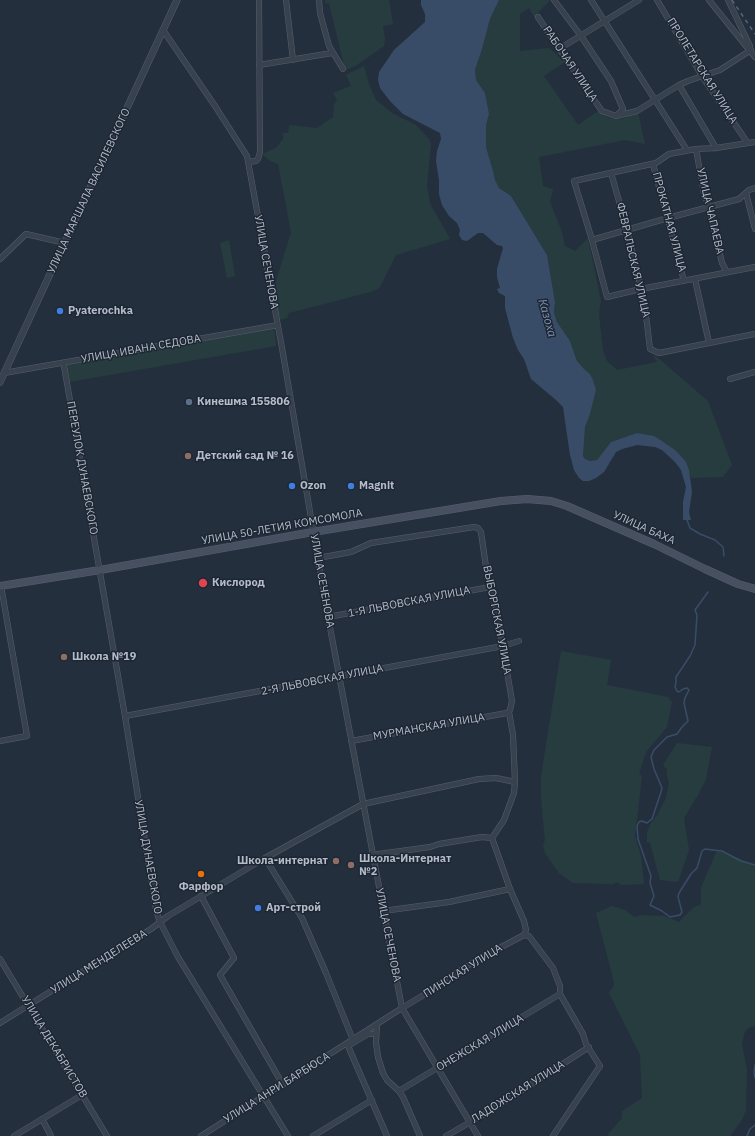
<!DOCTYPE html>
<meta charset="utf-8">
<style>
body{margin:0}
canvas{display:block;background:#242f3e}
</style>
<canvas width="755" height="1136"></canvas>
<script>
const ctx = document.querySelector('canvas').getContext('2d');
ctx.lineJoin = 'round';
function fill(path, color) {
  ctx.fillStyle = color;
  ctx.fill(path, 'evenodd');
}
function shape(rows) {
  const path = new Path2D();
  for (const r of rows) {
    path.moveTo(r[0], r[1]);
    for (let i = 2; i < r.length; i += 2) path.lineTo(r[i], r[i + 1]);
  }
  return path;
}
function trace(path, color, width, dash) {
  ctx.strokeStyle = color;
  ctx.lineWidth = width;
  ctx.lineCap = dash ? 'butt' : 'round';
  ctx.setLineDash(dash || []);
  ctx.stroke(path);
}
function drawText(font, color, halo, rows, align = 'center') {
  ctx.font = font + ' "IBM Plex Sans",sans-serif';
  ctx.lineWidth = 3;
  ctx.setLineDash([]);
  ctx.textBaseline = 'middle';
  ctx.strokeStyle = halo;
  ctx.fillStyle = color;
  for (const [text, x, y, turn = 0] of rows) {
    ctx.save();
    ctx.translate(x, y);
    ctx.rotate((+turn || 0) * Math.PI / 180);
    ctx.textAlign = isNaN(turn) ? turn : align;
    if (halo) ctx.strokeText(text, 0, 0);
    ctx.fillText(text, 0, 0);
    ctx.restore();
  }
}
fill(shape([
 [325,0,389,0,393,24,383,26,385,39,384,46,357,65,348,69,345,69,329,3,326,4],
 [499,0,550,0,534,17,529,8,520,14,520,51,549,48,565,62,544,76,578,125,598,111,609,118,622,119,638,112,645,144,625,140,539,157,543,186,553,189,550,202,561,229,565,246,575,251,588,238,601,301,599,314,603,351,607,361,617,370,657,362,653,354,664,363,708,401,732,465,723,477,691,478,686,462,675,450,662,441,637,433,611,442,597,460,590,461,585,459,583,456,585,427,590,414,596,390,593,380,590,374,584,369,577,361,570,341,557,322,554,313,555,302,547,255,511,196,499,188,495,180,493,171,486,147,486,125,489,114,485,93,476,80,475,70,482,49,490,19],
 [364,66,369,84,376,100,392,113,416,125,429,139,431,144,427,186,429,198,431,205,450,239,396,255,380,287,374,291,289,313,287,318,278,320,273,291,291,232,278,164,270,161,262,154,276,148,283,139,283,133,288,133,289,125,317,128,333,117,334,104,337,100,333,93,351,86,346,75],
 [229,240,235,276,227,278,220,243],
 [274,328,276,346,69,382,66,365],
 [561,651,611,660,607,685,668,697,672,702,667,727,646,752,639,774,642,776,635,836,641,856,644,884,621,885,617,882,613,884,573,883,559,873,545,853,543,845,545,840,541,798,541,776],
 [677,743,712,747,706,779,699,793,684,818,689,850,678,882,660,880,650,843,647,842,647,832,651,823,658,814,666,798,669,783,667,775,667,769,663,765],
 [717,850,755,865,755,1026,748,1028,744,1034,742,1045,747,1070,746,1110,742,1120,730,1136,609,1136,608,1134,622,1118,622,1111,642,1098,640,1055,609,993,614,986,613,978,596,913,612,906,625,910,634,917,642,915,664,916,679,922,694,907,701,905,701,888]
]), '#263c3f');
fill(shape([
 [421,0,499,0,490,19,482,49,475,70,476,80,485,93,489,114,486,125,486,147,493,171,495,180,499,188,511,196,547,255,555,302,554,313,557,322,570,341,577,361,584,369,590,374,593,380,596,390,590,414,585,427,583,456,585,459,590,461,597,460,611,442,637,433,654,436,662,441,675,450,680,455,686,462,689,470,692,492,689,512,691,520,683,520,683,502,686,487,681,470,675,462,662,450,655,447,637,445,622,449,616,452,604,472,596,478,589,481,583,481,579,478,574,470,570,455,563,407,556,400,531,379,524,359,518,350,513,338,505,308,505,296,499,293,497,289,500,288,497,277,497,269,503,248,502,246,497,245,483,233,478,233,467,241,462,240,459,235,460,230,457,223,449,216,442,205,439,194,439,180,436,161,437,151,441,139,440,133,403,114,390,101,380,88,378,80,379,72,394,50,425,22,425,14,421,5]
]), '#394c67');
trace(shape([
 [687,520,690,528,700,534,715,540,723,547,724,556],
 [708,592,695,610,697,615,695,645,690,656,676,677,676,683,675,687,677,691,679,692,683,689,687,688,689,690,685,698,684,703,688,721,682,727,677,734,667,737,654,750,651,757,654,769,662,788,661,792,652,819,647,823,642,821,639,822,637,826,638,839,651,876,650,883,654,896,650,905,662,911,670,917,680,915,682,912,678,897,679,893,691,874,697,868,702,851,705,849,722,851,741,861,755,865],
 [755,1065,754,1072,755,1078],
 [747,1136,750,1129,755,1125]
]), '#394c67', 1.5);
const minor = shape([
 [286,0,293,60],
 [319,0,320,13,329,46,343,69],
 [554,0,581,36,611,81,623,109,617,115],
 [591,0,687,150],
 [657,0,702,76,747,142],
 [709,0,755,57],
 [728,0,750,46],
 [538,17,587,90,602,111,616,116,637,111,679,85,688,81,720,70,751,50],
 [163,30,215,106,247,156,282,348,328,617,402,1008,478,1136],
 [559,49,639,0],
 [259,65,332,53],
 [679,85,716,148],
 [755,142,716,148,696,149,669,154,656,163,574,181,592,240,607,297,641,289,755,267],
 [696,149,704,194,709,207,722,263,727,272],
 [248,162,256,161,258,159,260,152,259,0],
 [653,164,684,281],
 [611,173,627,229,641,289,647,323,650,349,659,353,755,334],
 [746,193,755,229],
 [592,240,668,218,739,199,749,190,755,188],
 [0,259,26,234,65,243],
 [695,279,709,343],
 [64,366,125,716,156,910,160,922,178,957,288,1136],
 [4,373,278,325],
 [730,379,755,372],
 [318,558,351,552,371,543,474,527,478,528,481,532,487,574,490,587,493,590,512,701,510,710,507,713,351,741],
 [328,617,490,587],
 [125,716,503,646,519,641],
 [0,741,27,736,1,586],
 [492,838,504,820,514,793,515,782,513,735,509,712],
 [492,838,510,889,524,921,526,930,524,935],
 [372,855,430,847,439,844,482,837,492,838],
 [265,858,302,918,326,973,353,1040],
 [201,896,234,958,220,975,283,1085],
 [383,911,449,902,510,889],
 [524,935,529,936,553,968,560,986,560,994,583,1034,586,1044,600,1066,553,1136],
 [0,959,107,1136],
 [0,1023,151,929,168,916,265,858,363,804,479,779,496,778,515,782],
 [377,1024,376,1043,378,1057,383,1073,387,1080,399,1091,403,1097,420,1136],
 [372,1034,368,1034,348,1046,387,1136],
 [399,1091,560,994],
 [42,1119,51,1136],
 [14,1136,82,1095],
 [201,1136,402,1008,422,996,431,989,475,961,524,935],
 [313,1136,372,1100],
 [446,1136,493,1109,589,1047]
]);
const tertiary = shape([
 [0,382,177,0]
]);
const secondary = shape([
 [0,586,100,570,313,532,501,501,527,499,551,501,567,506,654,544,705,569,738,584,755,589]
]);
trace(minor, '#565f6c', 6);
trace(tertiary, '#565f6c', 7);
trace(secondary, '#565f6c', 8);
trace(minor, '#38414e', 5);
trace(tertiary, '#38414e', 6);
trace(secondary, '#465061', 7);
trace(shape([
 [732,0,755,34]
]), '#5a6575', 1.5, [4, 4]);
for (const [x, y, r, color] of [
 [60,311,4,"#3f7fe0"],
 [189,402,4,"#5c6f8a"],
 [188,456,4,"#8d6e63"],
 [292,486,4,"#3f7fe0"],
 [351,486,4,"#3f7fe0"],
 [203,583,5,"#e0444e"],
 [64,657,4,"#8d6e63"],
 [336,861,4,"#8d6e63"],
 [351,865,4,"#8d6e63"],
 [201,874,4,"#e8710a"],
 [258,908,4,"#3f7fe0"]
]) {
  const dot = new Path2D();
  dot.arc(x, y, r, 0, 2 * Math.PI);
  ctx.fillStyle = color;
  ctx.fill(dot);
  trace(dot, '#1d2633', 1.5);
}
drawText('11px', '#b4bcc9', '#1d2633', [
 ["РАБОЧАЯ УЛИЦА",570,64,56],
 ["ПРОЛЕТАРСКАЯ УЛИЦА",702,71,58],
 ["УЛИЦА МАРШАЛА ВАСИЛЕВСКОГО",89,191,-65],
 ["УЛИЦА ЧАПАЕВА",710,211,77],
 ["ПРОКАТНАЯ УЛИЦА",669,222,75],
 ["ФЕВРАЛЬСКАЯ УЛИЦА",633,260,77],
 ["УЛИЦА СЕЧЕНОВА",266,262,80],
 ["УЛИЦА ИВАНА СЕДОВА",141,349,-10],
 ["ПЕРЕУЛОК ДУНАЕВСКОГО",82,468,80],
 ["УЛИЦА 50-ЛЕТИЯ КОМСОМОЛА",282,527,-10],
 ["УЛИЦА БАХА",644,528,24],
 ["УЛИЦА СЕЧЕНОВА",322,581,80],
 ["1-Я ЛЬВОВСКАЯ УЛИЦА",409,602,-11],
 ["ВЫБОРГСКАЯ УЛИЦА",497,620,79],
 ["2-Я ЛЬВОВСКАЯ УЛИЦА",322,680,-11],
 ["МУРМАНСКАЯ УЛИЦА",429,727,-10],
 ["УЛИЦА ДУНАЕВСКОГО",148,857,80],
 ["УЛИЦА СЕЧЕНОВА",388,935,79],
 ["УЛИЦА МЕНДЕЛЕЕВА",99,962,-32],
 ["ПИНСКАЯ УЛИЦА",463,971,-32],
 ["ОНЕЖСКАЯ УЛИЦА",480,1043,-31],
 ["УЛИЦА ДЕКАБРИСТОВ",54,1047,59],
 ["УЛИЦА АНРИ БАРБЮСА",277,1088,-32],
 ["ЛАДОЖСКАЯ УЛИЦА",518,1092,-32]
]);
drawText('bold 11px', '#b4bcc9', '#1d2633', [
 ["Pyaterochka",68,311],
 ["Кинешма 155806",197,402],
 ["Детский сад № 16",196,456],
 ["Ozon",300,486],
 ["Magnit",359,486],
 ["Кислород",212,583],
 ["Школа №19",72,657],
 ["Школа-Интернат",359,859],
 ["№2",359,872],
 ["Школа-интернат",328,861,"right"],
 ["Фарфор",201,887,"center"],
 ["Арт-строй",266,908]
], 'left');
drawText('italic 12px', '#7c92b1', '#1d2633', [
 ["Казоха",547,318,74]
]);
</script>
